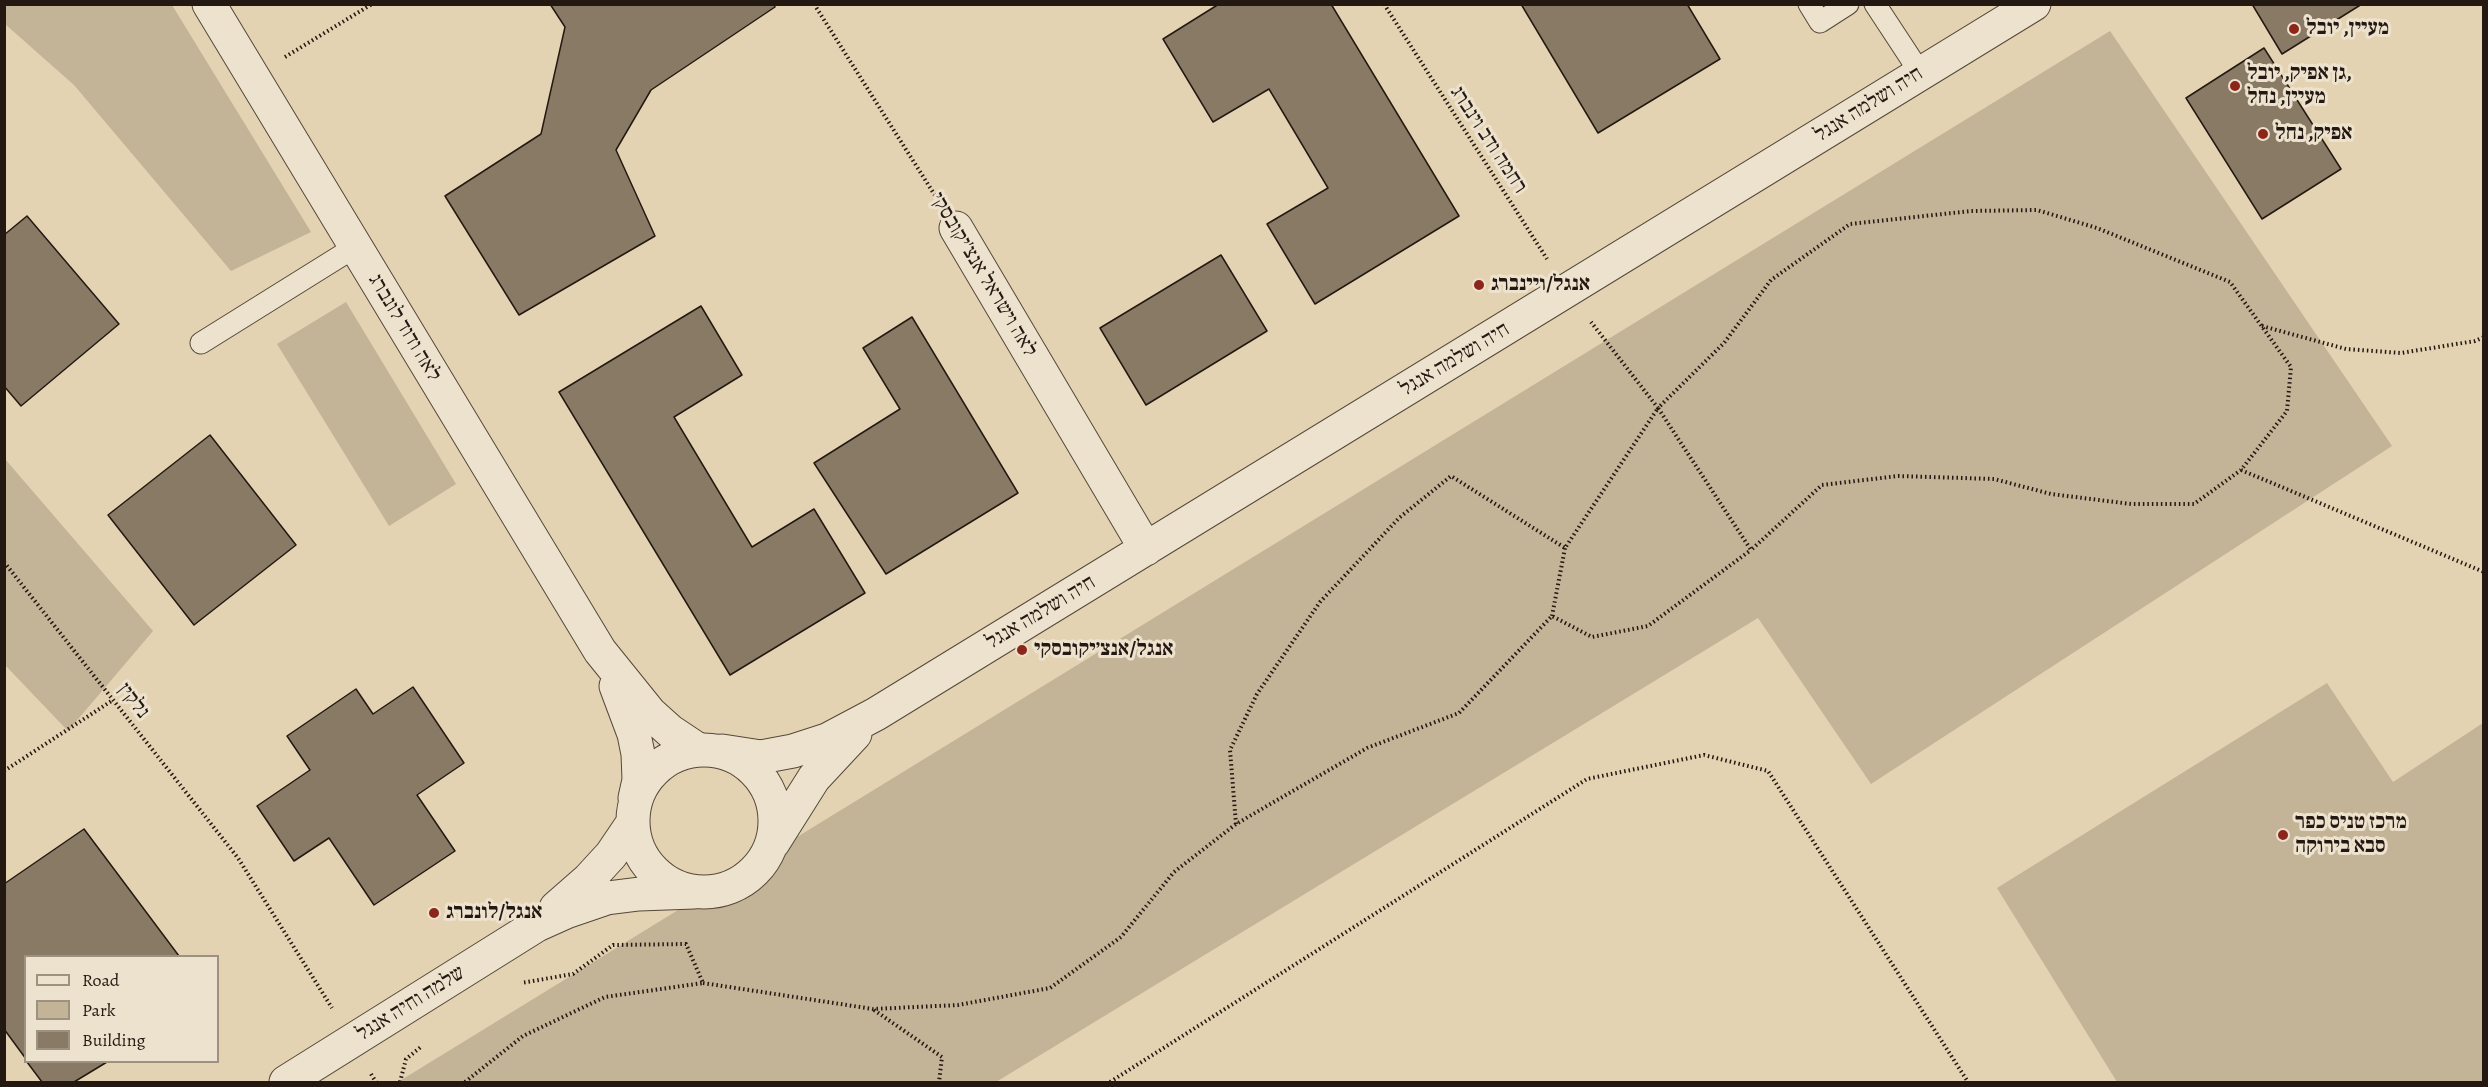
<!DOCTYPE html>
<meta charset="utf-8">
<style>
body{margin:0}
#map{position:relative;width:2488px;height:1087px;overflow:hidden;background:#e4d3b2;font-family:Alegreya,serif}
canvas{display:block}
.frame{position:absolute;inset:0;border:6px solid #241912;pointer-events:none}
.legend{position:absolute;left:24px;top:955px;width:195px;height:108px;box-sizing:border-box;background:#ede2cd;border:2px solid #9d9282;margin:0;padding:8px 10px;list-style:none;font-size:18px;color:#241912}
.legend li{display:flex;align-items:center;gap:12px;height:30px}
.legend b{width:30px;border:2px solid #9d9282}
</style>
<div id="map">
<canvas width="2488" height="1087"></canvas>
<div class="frame"></div>
<ul class="legend">
<li><b style="height:8px;background:#ede2cd"></b>Road</li>
<li><b style="height:16px;background:#c3b397"></b>Park</li>
<li><b style="height:16px;background:#887a65"></b>Building</li>
</ul>
</div>
<script>
const ctx = document.querySelector('canvas').getContext('2d');
ctx.lineJoin = 'round';
function fill(path, color) {
  ctx.fillStyle = color;
  ctx.fill(path, 'evenodd');
}
function shape(rows) {
  const path = new Path2D();
  for (const r of rows) {
    if (r.length === 3) {
      path.moveTo(r[0] + r[2], r[1]);
      path.arc(r[0], r[1], r[2], 0, 2 * Math.PI);
      continue;
    }
    path.moveTo(r[0], r[1]);
    for (let i = 2; i < r.length; i += 2) path.lineTo(r[i], r[i + 1]);
  }
  return path;
}
function trace(path, color, width, dash) {
  ctx.strokeStyle = color;
  ctx.lineWidth = width;
  ctx.lineCap = dash ? 'butt' : 'round';
  ctx.setLineDash(dash || []);
  ctx.stroke(path);
}
function drawText(font, color, halo, rows, align = 'center') {
  ctx.font = font + ' Alegreya,"Frank Ruhl Libre",serif';
  ctx.lineWidth = 6;
  ctx.setLineDash([]);
  ctx.textBaseline = 'middle';
  ctx.strokeStyle = halo;
  ctx.fillStyle = color;
  for (const [text, x, y, turn = 0] of rows) {
    ctx.save();
    ctx.translate(x, y);
    ctx.rotate((+turn || 0) * Math.PI / 180);
    ctx.textAlign = isNaN(turn) ? turn : align;
    if (halo) ctx.strokeText(text, 0, 0);
    ctx.fillText(text, 0, 0);
    ctx.restore();
  }
}
fill(shape([
 [5,4,172,5,311,232,231,271,74,85,5,24],
 [2110,31,2392,446,1871,784,1758,618,996,1082,398,1082],
 [346,302,456,484,389,526,277,344],
 [5,459,153,631,68,731,5,665],
 [2327,683,2393,782,2483,723,2483,1082,2117,1082,1997,888]
]), '#c3b397');
const building = shape([
 [550,4,774,4,775,7,651,90,616,150,655,236,519,315,445,196,541,134,565,27,550,4],
 [1219,4,1331,4,1459,216,1315,304,1267,224,1328,188,1269,89,1213,122,1163,39,1219,4],
 [1521,4,1687,4,1720,59,1598,133,1521,4],
 [2252,4,2362,4,2282,54,2252,4],
 [2264,48,2341,169,2262,219,2186,98,2264,48],
 [27,216,119,324,21,406,4,386,4,235,27,216],
 [1221,255,1267,331,1146,405,1100,328,1221,255],
 [701,306,742,375,674,417,752,547,814,509,865,593,730,675,559,392,701,306],
 [912,317,1018,493,886,574,814,463,900,409,863,348,912,317],
 [210,435,296,545,194,625,108,515,210,435],
 [413,687,464,763,417,795,455,851,374,905,329,838,294,861,257,806,310,770,287,736,356,689,373,714,413,687],
 [84,829,179,956,26,956,26,1059,4,1029,4,884,84,829],
 [27,1062,107,1062,74,1082,42,1082,27,1062]
]);
fill(building, '#887a65');
trace(building, '#241912', 1.5);
const lane = shape([
 [1809,4,1820,22,1848,4],
 [1875,4,1921,74],
 [201,343,355,247]
]);
const street = shape([
 [209,4,600,651,650,713,670,731,697,749],
 [956,228,1146,549],
 [616,686,634,734,638,754,639,780,635,798],
 [704,821,71],
 [722,751,761,757,793,751,827,740,876,714,2034,4],
 [773,843,814,778,855,734],
 [556,908,588,880,611,855,632,824],
 [286,1082,537,925,566,912,607,898,639,894,694,892]
]);
trace(lane, '#54483a', 23);
trace(street, '#54483a', 35);
trace(shape([
 [814,4,936,197],
 [1384,4,1547,259],
 [285,57,372,4],
 [2262,326,2346,349,2401,353,2475,341,2484,337],
 [2241,470,2484,572],
 [4,562,238,858,332,1008],
 [1552,616,1565,548],
 [4,771,113,700],
 [1236,824,1230,750,1257,694,1320,602,1399,518,1451,476,1565,548,1658,408,1751,550,1822,485,1898,476,1994,479,2051,494,2131,504,2194,504,2241,470,2287,411,2291,367,2230,282,2097,228,2037,210,1971,211,1850,224,1771,280,1724,343,1658,408,1591,322],
 [703,983,873,1009,958,1005,1050,988,1121,937,1174,872,1236,824,1367,748,1459,713,1552,616,1592,637,1648,626,1751,550],
 [874,1010,942,1057,939,1082],
 [371,1074,376,1082],
 [400,1082,406,1059,422,1046],
 [465,1082,523,1036,605,997,703,983,686,944,613,945,573,974,521,983],
 [1110,1082,1587,779,1704,755,1768,771,1968,1082]
]), '#241912', 4, [1.5, 3]);
trace(lane, '#ede2cd', 21);
trace(street, '#ede2cd', 33);
for (const [x, y, r, color] of [
 [2294,29,6,"#8f2418"],
 [2235,86,6,"#8f2418"],
 [2263,134,6,"#8f2418"],
 [1479,285,6,"#8f2418"],
 [1022,650,6,"#8f2418"],
 [2283,835,6,"#8f2418"],
 [434,913,6,"#8f2418"]
]) {
  const dot = new Path2D();
  dot.arc(x, y, r, 0, 2 * Math.PI);
  ctx.fillStyle = color;
  ctx.fill(dot);
  trace(dot, '#ede2cd', 2);
}
drawText('bold 21px', '#241912', '#ede2cd', [
 ["מעיין, יובל",2306,29],
 ["גן אפיק, יובל,",2247,74],
 ["מעיין, נחל",2247,98],
 ["אפיק, נחל",2275,134],
 ["אנגל/ויינברג",1491,285],
 ["אנגל/אנצ׳יקובסקי",1034,650],
 ["מרכז טניס כפר",2295,823],
 ["סבא בירוקה",2295,847],
 ["אנגל/לונברג",446,913]
], 'left');
drawText('21px', '#241912', '#ede2cd', [
 ["חיה ושלמה אנגל",1869,105,-32],
 ["רחמה ודב וינברג",1488,140,57],
 ["לאה וישראל אנצ'יקובסקי",983,275,59],
 ["לאה ודוד לונברג",404,328,59],
 ["חיה ושלמה אנגל",1455,360,-31],
 ["חיה ושלמה אנגל",1041,613,-31],
 ["נלקין",133,701,52],
 ["שלמה וחיה אנגל",411,1004,-32]
]);
</script>
